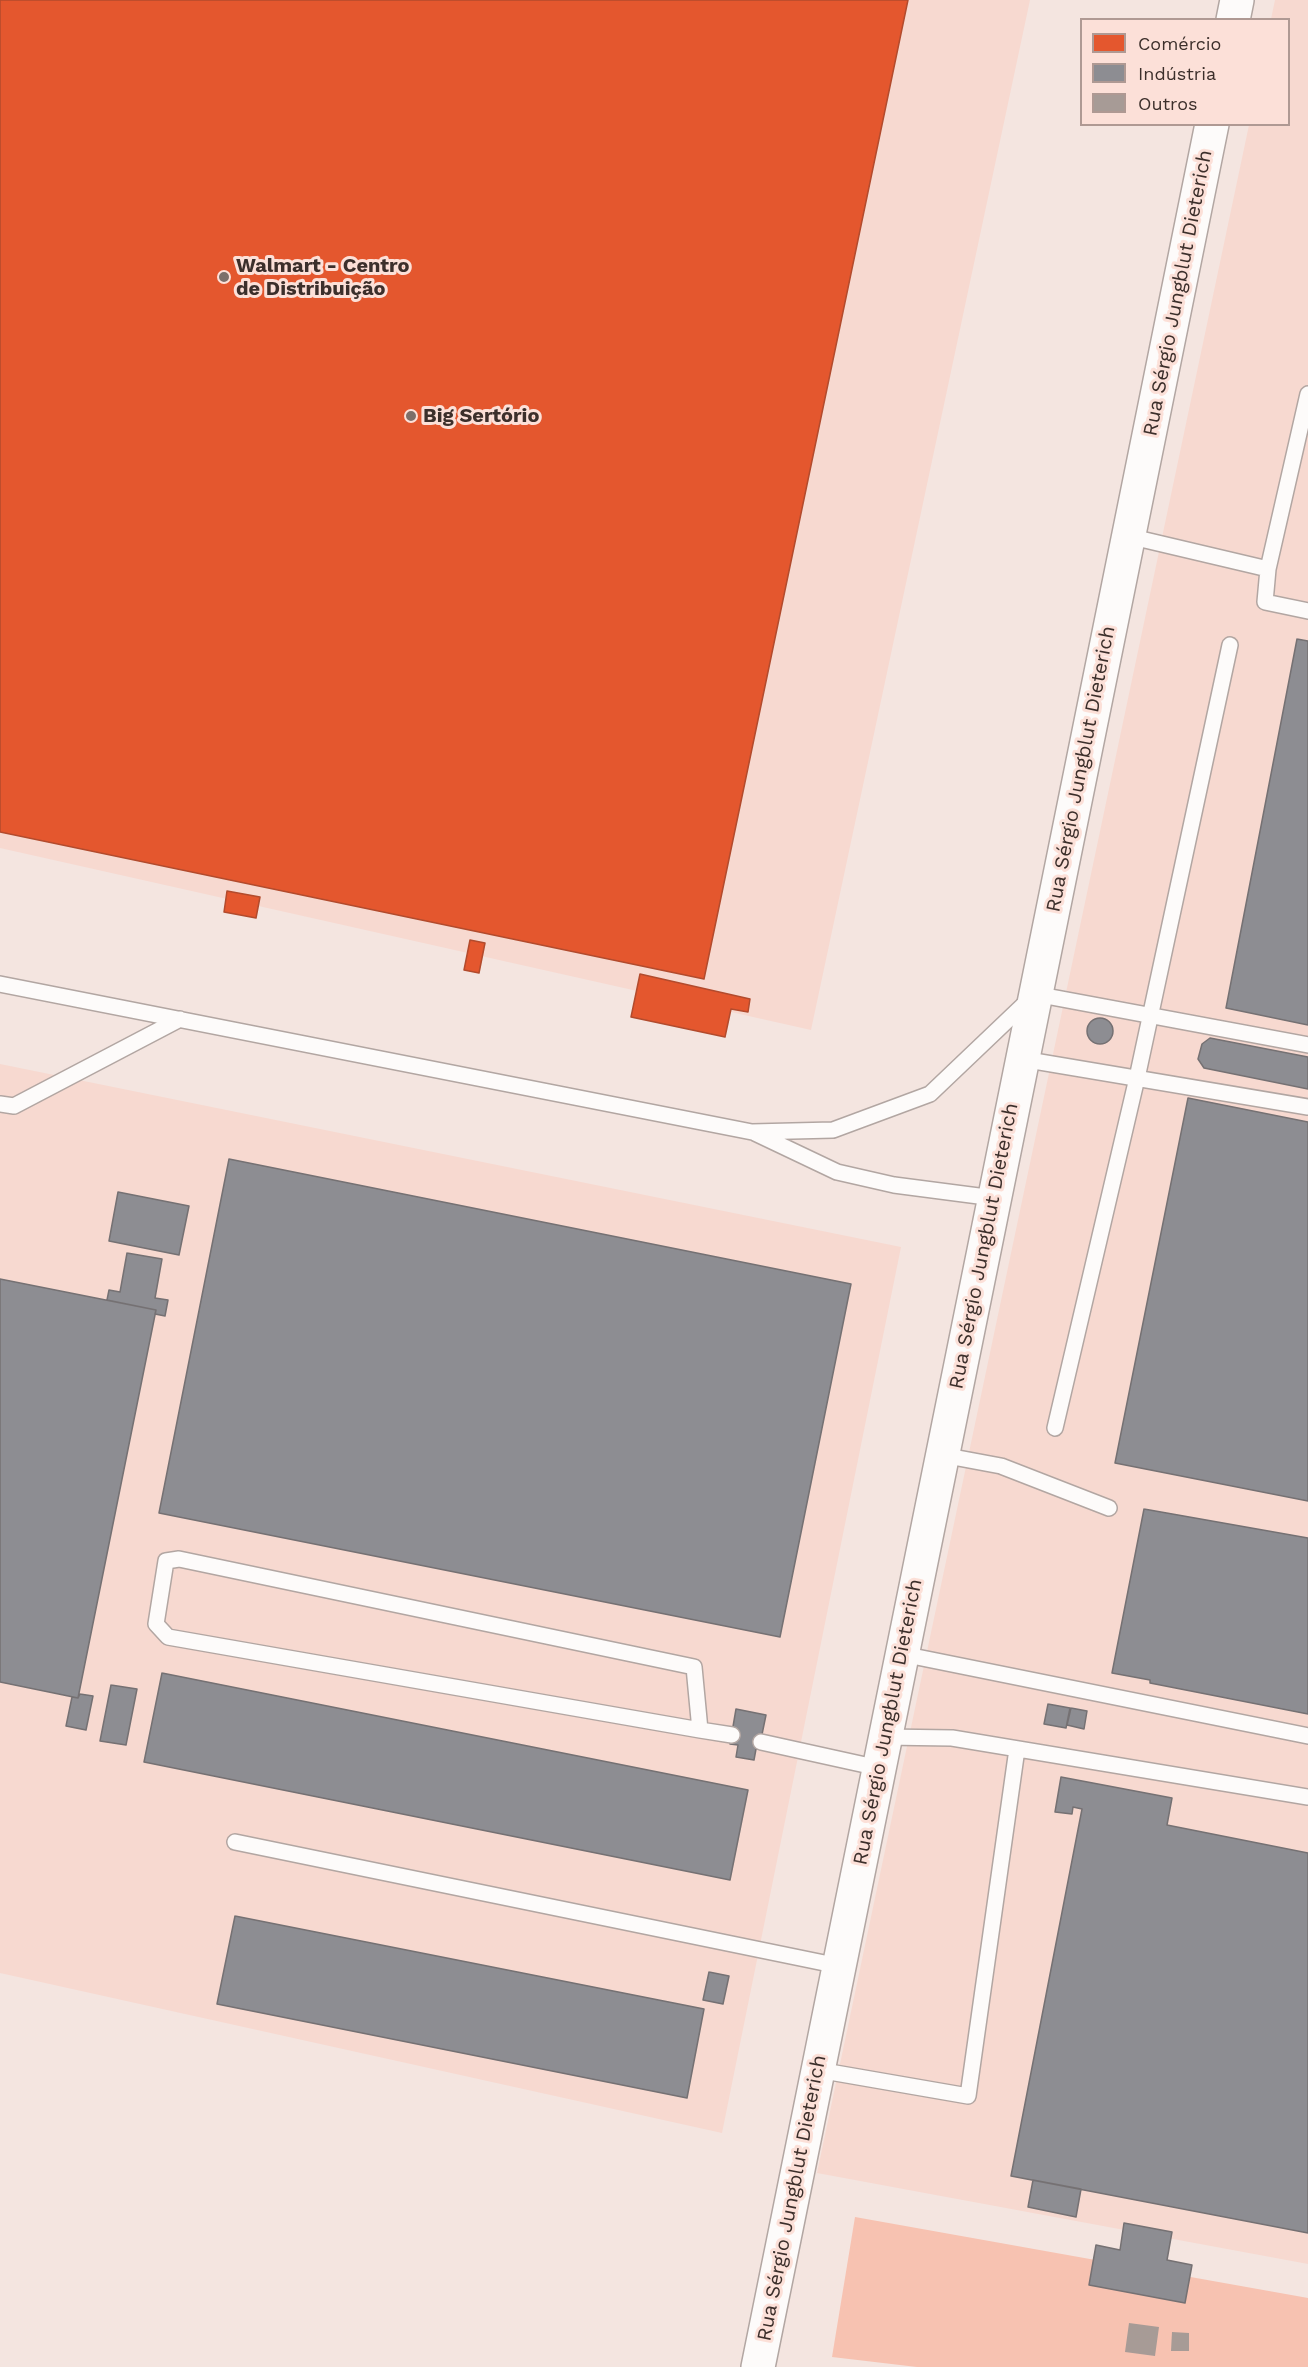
<!DOCTYPE html>
<meta charset="utf-8">
<style>
body{margin:0}
#map{position:relative;width:1308px;height:2367px;overflow:hidden;background:#f4e5e0;font-family:"Work Sans",sans-serif}
canvas{display:block}
.legend{position:absolute;left:1080px;top:18px;width:210px;height:108px;box-sizing:border-box;background:#fce0d8;border:2px solid #af9993;margin:0;padding:8px 10px;list-style:none;font-size:18px;color:#3c2f2b}
.legend li{display:flex;align-items:center;gap:12px;height:30px}
.legend b{width:30px;border:2px solid #af9993}
</style>
<div id="map">
<canvas width="1308" height="2367"></canvas>
<ul class="legend">
<li><b style="height:16px;background:#e4572e"></b>Comércio</li>
<li><b style="height:16px;background:#8d8d92"></b>Indústria</li>
<li><b style="height:16px;background:#a79b96"></b>Outros</li>
</ul>
</div>
<script>
const ctx = document.querySelector('canvas').getContext('2d');
ctx.lineJoin = 'round';
function fill(path, color) {
  ctx.fillStyle = color;
  ctx.fill(path, 'evenodd');
}
function shape(rows) {
  const path = new Path2D();
  for (const r of rows) {
    if (r.length === 3) {
      path.moveTo(r[0] + r[2], r[1]);
      path.arc(r[0], r[1], r[2], 0, 2 * Math.PI);
      continue;
    }
    path.moveTo(r[0], r[1]);
    for (let i = 2; i < r.length; i += 2) path.lineTo(r[i], r[i + 1]);
  }
  return path;
}
function trace(path, color, width, dash) {
  ctx.strokeStyle = color;
  ctx.lineWidth = width;
  ctx.lineCap = dash ? 'butt' : 'round';
  ctx.setLineDash(dash || []);
  ctx.stroke(path);
}
function drawText(font, color, halo, rows, align = 'center') {
  ctx.font = font + ' "Work Sans",sans-serif';
  ctx.lineWidth = 6;
  ctx.setLineDash([]);
  ctx.textBaseline = 'middle';
  ctx.strokeStyle = halo;
  ctx.fillStyle = color;
  for (const [text, x, y, turn = 0] of rows) {
    ctx.save();
    ctx.translate(x, y);
    ctx.rotate((+turn || 0) * Math.PI / 180);
    ctx.textAlign = isNaN(turn) ? turn : align;
    if (halo) ctx.strokeText(text, 0, 0);
    ctx.fillText(text, 0, 0);
    ctx.restore();
  }
}
fill(shape([
 [0,0,1030,0,811,1030,0,848],
 [1275,0,1308,0,1308,2264,817,2173,1249,125,1288,124,1288,20,1271,19],
 [0,1064,901,1247,722,2133,0,1973]
]), '#f7d9d0');
fill(shape([
 [855,2217,1308,2298,1308,2367,917,2367,832,2357]
]), '#f7c2b1');
const shops = shape([
 [0,0,908,0,704,979,0,832,0,0],
 [227,891,260,897,256,918,224,912,227,891],
 [470,940,485,943,479,973,464,970,470,940],
 [640,974,750,999,748,1012,731,1009,725,1037,631,1017,640,974]
]);
fill(shops, '#e4572e');
trace(shops, '#b24b2d', 1.5);
const industry = shape([
 [1297,639,1308,641,1308,1025,1226,1008,1297,639],
 [1100,1031,13],
 [1210,1038,1308,1057,1308,1089,1204,1068,1198,1059,1202,1044,1210,1038],
 [1188,1098,1308,1122,1308,1501,1115,1463,1188,1098],
 [229,1159,851,1284,780,1637,159,1513,229,1159],
 [118,1192,189,1206,179,1255,109,1241,118,1192],
 [127,1253,162,1259,155,1298,168,1300,165,1316,155,1314,156,1310,107,1300,109,1290,120,1292,127,1253],
 [0,1279,156,1310,78,1698,0,1682,0,1279],
 [1144,1509,1308,1538,1308,1714,1150,1683,1150,1680,1112,1673,1144,1509],
 [162,1673,748,1790,730,1880,144,1762,162,1673],
 [111,1685,137,1689,126,1745,100,1741,111,1685],
 [80,1694,93,1696,86,1730,66,1726,72,1697,78,1698,80,1694],
 [1048,1704,1070,1708,1066,1728,1044,1724,1048,1704],
 [1071,1708,1087,1711,1084,1729,1067,1725,1071,1708],
 [736,1709,766,1715,759,1749,756,1749,754,1760,736,1757,738,1745,730,1744,736,1709],
 [1061,1777,1172,1798,1167,1825,1308,1853,1308,2233,1011,2176,1082,1809,1073,1807,1072,1814,1055,1812,1061,1777],
 [235,1916,704,2009,687,2098,217,2004,235,1916],
 [709,1972,729,1976,723,2004,703,2000,709,1972],
 [1033,2180,1081,2189,1076,2217,1028,2207,1033,2180],
 [1124,2223,1172,2232,1167,2260,1192,2265,1185,2303,1089,2285,1096,2245,1120,2250,1124,2223]
]);
fill(industry, '#8d8d92');
trace(industry, '#757173', 1.5);
fill(shape([
 [1129,2323,1159,2327,1155,2356,1125,2352],
 [1172,2332,1189,2333,1189,2351,1171,2351]
]), '#a79b96');
const lane = shape([
 [1128,536,1268,569,1308,394],
 [1268,569,1265,602,1308,611],
 [0,984,752,1132,833,1130,930,1094,1035,994,1308,1045],
 [1022,1059,1308,1107],
 [0,1104,14,1106,180,1019],
 [755,1133,837,1172,894,1185,994,1198],
 [1055,1428,1137,1078,1230,645],
 [942,1455,1001,1466,1109,1508],
 [902,1654,1308,1736],
 [700,1730,694,1667,179,1559,166,1561,156,1624,168,1637,700,1730,732,1735],
 [885,1737,952,1738,1308,1797],
 [761,1742,879,1768],
 [235,1842,839,1966],
 [818,2070,968,2096,1017,1749]
]);
const secondary = shape([
 [1233,20,1237,0],
 [758,2367,1212,124]
]);
trace(lane, '#b2a6a2', 18);
trace(secondary, '#b2a6a2', 36);
trace(lane, '#fdfbfa', 15);
trace(secondary, '#fdfbfa', 33);
for (const [x, y, r, color] of [
 [224,277,6,"#7c6f6a"],
 [411,416,6,"#7c6f6a"]
]) {
  const dot = new Path2D();
  dot.arc(x, y, r, 0, 2 * Math.PI);
  ctx.fillStyle = color;
  ctx.fill(dot);
  trace(dot, '#fce0d8', 2);
}
drawText('bold 20px', '#3c2f2b', '#fce0d8', [
 ["Walmart - Centro",236,266],
 ["de Distribuição",236,289],
 ["Big Sertório",423,416]
], 'left');
drawText('20px', '#3c2f2b', '#fce0d8', [
 ["Rua Sérgio Jungblut Dieterich",1178,293,-79],
 ["Rua Sérgio Jungblut Dieterich",1081,769,-79],
 ["Rua Sérgio Jungblut Dieterich",984,1246,-79],
 ["Rua Sérgio Jungblut Dieterich",888,1722,-79],
 ["Rua Sérgio Jungblut Dieterich",792,2198,-79]
]);
</script>
